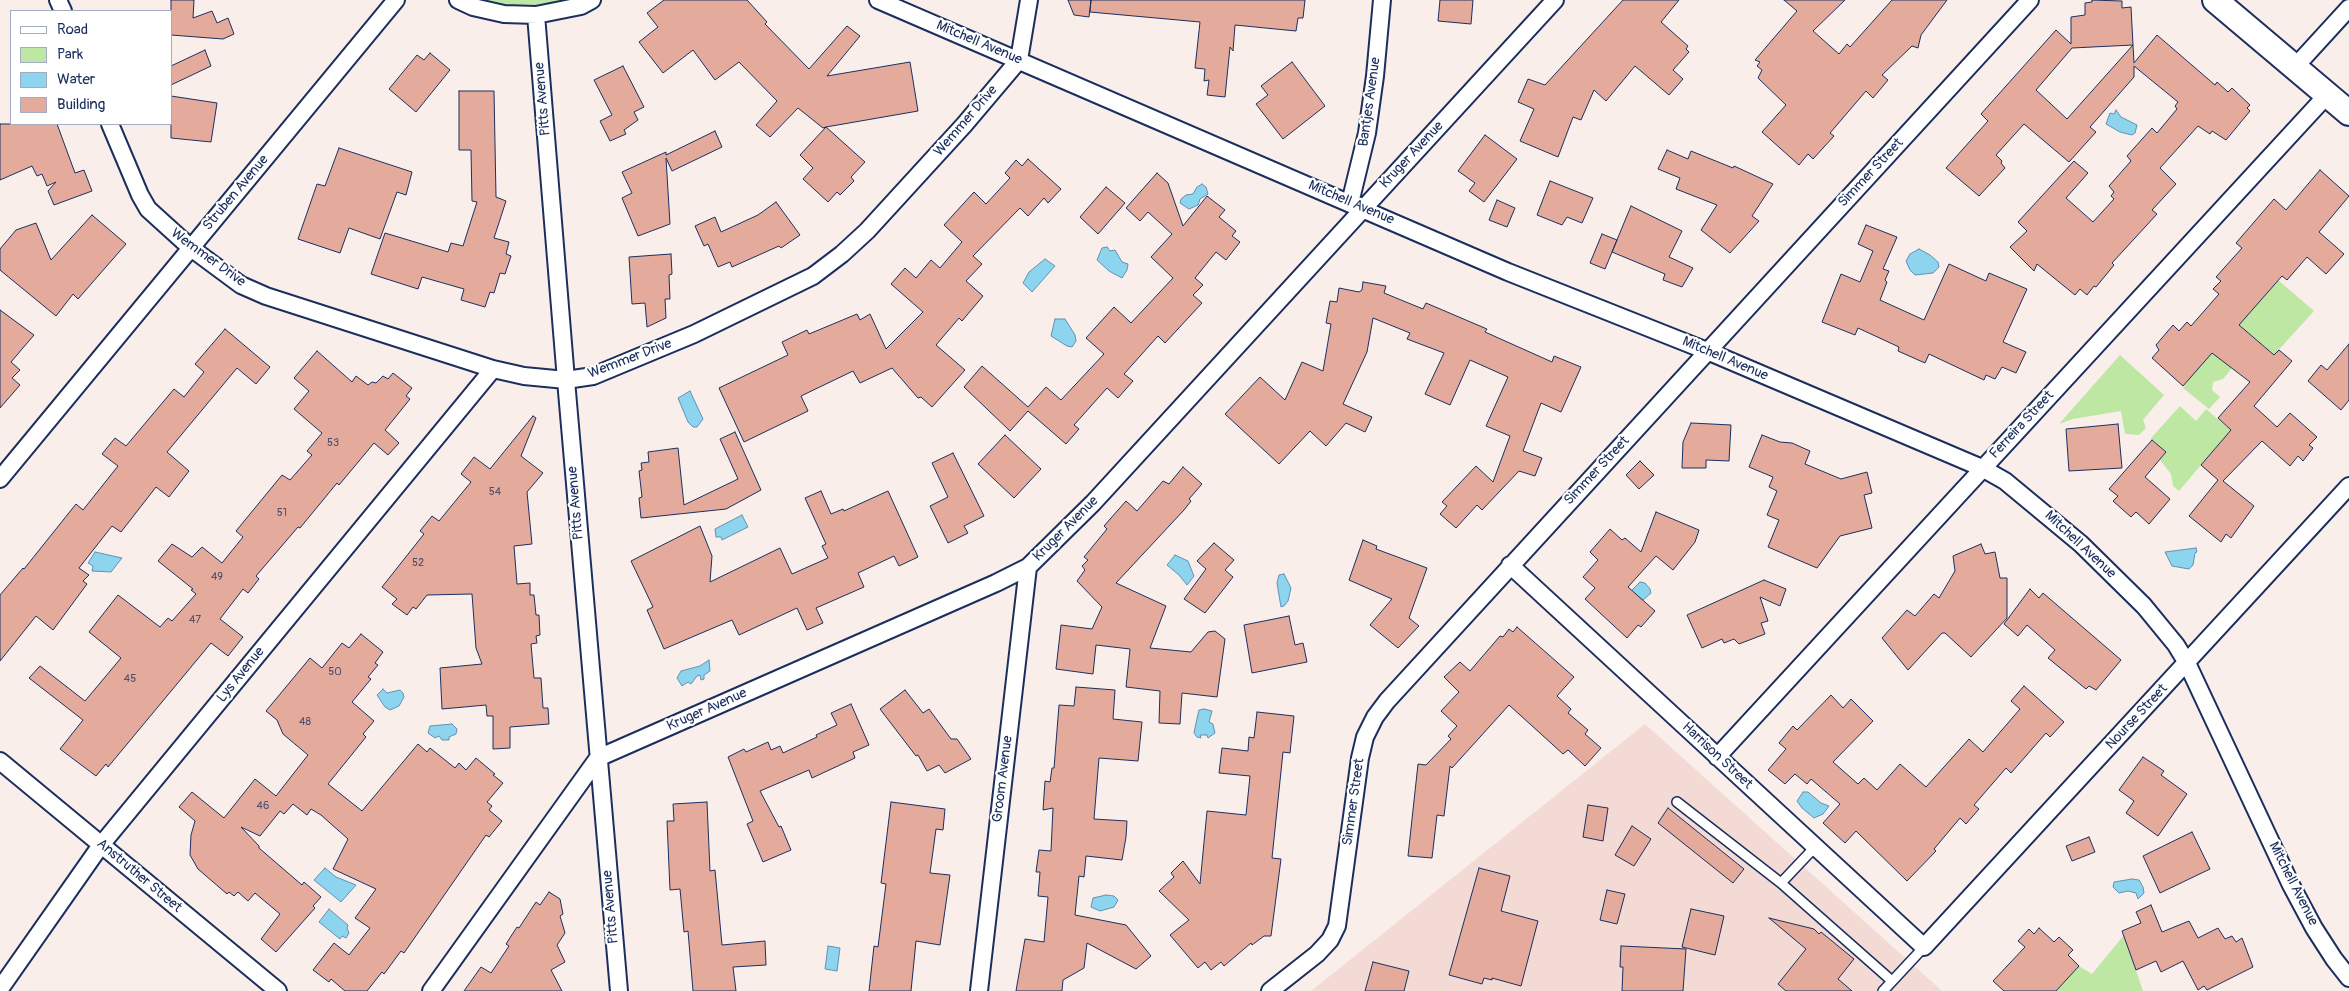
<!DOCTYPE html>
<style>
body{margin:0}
#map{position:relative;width:2349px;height:991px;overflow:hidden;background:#faeeeb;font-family:Pangolin,sans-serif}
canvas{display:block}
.legend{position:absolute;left:10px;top:10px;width:162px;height:115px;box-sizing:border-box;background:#fff;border:1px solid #a4acbf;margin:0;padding:6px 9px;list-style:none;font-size:15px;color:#1b2f5e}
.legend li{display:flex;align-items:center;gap:10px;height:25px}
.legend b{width:25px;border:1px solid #a4acbf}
</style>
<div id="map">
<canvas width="2349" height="991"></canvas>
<ul class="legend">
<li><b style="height:6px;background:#fff"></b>Road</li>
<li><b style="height:14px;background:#bee7a3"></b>Park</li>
<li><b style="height:14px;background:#8dd4ee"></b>Water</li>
<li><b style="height:14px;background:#e4ab9d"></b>Building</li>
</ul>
</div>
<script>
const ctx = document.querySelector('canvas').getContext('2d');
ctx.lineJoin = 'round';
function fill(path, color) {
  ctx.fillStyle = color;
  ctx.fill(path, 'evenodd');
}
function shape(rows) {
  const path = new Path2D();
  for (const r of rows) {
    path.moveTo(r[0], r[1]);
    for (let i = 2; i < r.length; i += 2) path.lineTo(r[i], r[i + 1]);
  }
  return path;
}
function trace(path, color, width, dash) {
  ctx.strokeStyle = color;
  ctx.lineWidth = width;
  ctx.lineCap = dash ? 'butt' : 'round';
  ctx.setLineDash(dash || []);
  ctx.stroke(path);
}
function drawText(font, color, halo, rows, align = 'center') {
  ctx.font = font + ' Pangolin,sans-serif';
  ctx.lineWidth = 4.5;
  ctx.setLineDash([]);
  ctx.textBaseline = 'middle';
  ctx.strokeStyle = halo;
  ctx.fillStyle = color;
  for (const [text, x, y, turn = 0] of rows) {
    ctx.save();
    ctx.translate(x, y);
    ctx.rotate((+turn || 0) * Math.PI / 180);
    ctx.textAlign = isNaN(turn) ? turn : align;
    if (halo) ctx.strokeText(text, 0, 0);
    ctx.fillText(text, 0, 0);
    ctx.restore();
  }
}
fill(shape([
 [1645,724,1942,991,1311,991]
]), '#f3dad4');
fill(shape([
 [478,0,575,0,537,7,502,6],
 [2278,280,2314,311,2274,355,2227,315],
 [2207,349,2232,368,2223,379,2213,382,2212,390,2220,397,2209,409,2183,388],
 [2120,355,2164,395,2143,420,2146,428,2139,435,2125,434,2121,411,2073,419,2059,424],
 [2180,406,2196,421,2206,409,2242,440,2217,446,2179,491,2173,486,2171,474,2160,460,2166,452,2151,438],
 [2124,935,2143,991,2056,991,2079,966,2092,974]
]), '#bee7a3');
const water = shape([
 [2116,110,2121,117,2137,125,2135,133,2132,135,2120,132,2106,124,2110,113,2114,114,2116,110],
 [1202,184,1206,187,1208,194,1200,199,1198,205,1189,209,1180,203,1181,199,1186,195,1193,194,1197,187,1202,184],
 [1107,247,1110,251,1115,250,1122,262,1128,264,1127,270,1122,278,1109,271,1097,260,1102,248,1107,247],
 [1919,249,1930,255,1938,262,1939,267,1933,273,1915,275,1910,270,1906,261,1910,254,1919,249],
 [1045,259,1055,266,1032,292,1023,283,1029,272,1045,259],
 [1055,319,1065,319,1075,335,1076,341,1072,347,1067,346,1051,336,1055,319],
 [690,391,703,419,697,427,693,427,688,422,678,398,690,391],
 [742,515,748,527,722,540,721,537,716,537,715,529,742,515],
 [2196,548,2197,552,2195,553,2193,565,2189,569,2172,566,2165,552,2196,548],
 [95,552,122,558,111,572,92,571,93,566,88,563,95,552],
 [1175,555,1188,561,1194,576,1187,585,1179,575,1167,565,1175,555],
 [1284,574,1291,588,1288,601,1284,606,1281,607,1277,583,1279,575,1284,574],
 [1640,582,1645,583,1650,589,1651,593,1643,600,1630,592,1640,582],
 [709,660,710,671,704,675,704,679,701,680,700,675,697,676,691,684,688,682,682,686,677,678,681,671,700,666,709,660],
 [383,689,387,693,400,690,403,693,404,697,399,706,390,710,385,707,377,695,383,689],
 [1204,709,1212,711,1209,722,1213,724,1215,733,1208,738,1207,735,1200,735,1201,738,1197,737,1194,733,1196,723,1199,710,1204,709],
 [452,724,457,729,456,734,449,737,449,740,442,740,439,736,435,738,428,733,430,726,452,724],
 [1803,792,1808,792,1821,803,1829,806,1823,814,1814,818,1802,808,1797,801,1803,792],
 [325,868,336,877,356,885,341,902,314,880,325,868],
 [2132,879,2139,880,2143,887,2144,893,2138,899,2136,893,2128,891,2119,893,2113,887,2114,882,2132,879],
 [1106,895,1114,896,1118,900,1114,907,1100,911,1091,907,1093,898,1106,895],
 [329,909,348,925,347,928,349,933,346,938,342,936,340,939,319,922,329,909],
 [828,946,840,948,837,971,825,969,828,946]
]);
fill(water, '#8dd4ee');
trace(water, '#5f92b4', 1);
const building = shape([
 [171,0,194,0,193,18,212,11,217,23,228,18,234,34,223,39,171,35,171,0],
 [664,0,747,0,767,22,765,24,809,69,847,26,860,36,827,76,910,62,918,111,826,127,865,162,851,177,854,181,840,195,837,192,828,202,803,179,813,168,800,155,826,127,823,128,798,108,770,137,756,125,777,101,739,62,715,80,693,50,663,73,639,42,658,27,647,13,664,0],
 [1068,0,1091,0,1089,17,1074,15,1068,0],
 [1091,0,1305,0,1303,18,1298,18,1296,31,1235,25,1233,51,1230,47,1225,97,1207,95,1209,80,1204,81,1205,69,1195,68,1200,22,1090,12,1091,0],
 [1440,0,1473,0,1471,24,1438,21,1440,0],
 [1623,0,1679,0,1661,22,1688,46,1686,49,1689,52,1673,70,1683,79,1669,95,1635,66,1606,101,1594,90,1581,120,1573,117,1558,157,1520,141,1534,109,1518,102,1528,79,1545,85,1623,0],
 [1784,0,1845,0,1813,31,1839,54,1847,44,1850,47,1892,0,1947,0,1921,35,1918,48,1912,46,1882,75,1888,80,1873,98,1866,91,1830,133,1834,136,1813,159,1808,154,1799,165,1762,132,1786,105,1758,78,1762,70,1757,66,1760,62,1755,60,1797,11,1784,0],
 [2092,0,2122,1,2122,8,2131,7,2133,45,2072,48,2036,90,2067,119,2133,45,2134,63,2157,35,2215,85,2217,82,2228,92,2232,88,2250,105,2247,108,2250,111,2226,140,2212,131,2210,134,2198,126,2160,168,2176,184,2152,210,2157,214,2112,263,2114,265,2096,287,2094,286,2087,295,2080,289,2075,295,2037,264,2034,271,2010,247,2027,231,2018,222,2074,161,2088,173,2066,198,2093,222,2114,199,2111,196,2114,192,2109,186,2131,161,2127,156,2152,128,2157,133,2177,109,2175,106,2178,102,2134,66,2134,77,2090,127,2096,132,2069,162,2024,124,1996,155,2002,161,2001,163,2005,168,1979,196,1946,168,1988,121,1981,114,2056,30,2071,44,2071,17,2085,15,2085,3,2092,2,2092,0],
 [205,50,211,66,171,85,171,66,205,50],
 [430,53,450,70,416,112,389,89,417,55,424,60,430,53],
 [1292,62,1325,106,1283,139,1256,104,1268,95,1261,86,1292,62],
 [623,66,644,107,634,112,638,120,624,130,626,134,610,141,600,121,612,115,594,80,623,66],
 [459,91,494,91,496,197,506,201,494,238,509,242,506,254,511,256,505,274,500,273,494,293,490,292,485,307,461,300,464,289,422,277,418,289,371,274,385,233,448,252,451,243,463,246,477,202,472,201,471,150,459,150,459,91],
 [171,96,217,103,211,142,171,138,171,96],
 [0,124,57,124,75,173,84,170,92,191,54,205,48,191,56,182,47,186,42,174,37,176,32,166,0,180,0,124],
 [715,131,722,147,672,171,666,158,670,224,638,236,622,198,632,193,622,172,666,152,666,155,715,131],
 [1485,135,1517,159,1484,202,1469,191,1475,183,1458,171,1485,135],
 [339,148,412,172,406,195,397,192,380,239,349,228,340,253,298,239,317,184,325,186,339,148],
 [1667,150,1688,159,1691,151,1733,168,1734,166,1773,184,1752,216,1759,221,1730,253,1701,230,1717,205,1676,189,1680,178,1658,169,1667,150],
 [1028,159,1061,189,1048,203,1044,198,1028,216,1020,208,973,256,982,264,966,281,983,296,962,321,959,318,936,345,965,370,932,407,921,397,918,398,892,368,860,383,853,371,801,396,808,411,744,442,719,388,788,355,782,342,807,330,809,334,857,314,860,320,870,314,886,349,923,312,891,284,905,268,916,278,931,260,940,268,962,242,944,225,974,192,986,204,1010,178,1005,173,1016,160,1022,166,1028,159],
 [2320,170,2349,196,2319,232,2344,254,2326,274,2307,257,2287,280,2282,276,2239,325,2274,355,2279,350,2292,361,2254,406,2277,427,2290,413,2317,437,2309,445,2313,448,2303,461,2298,456,2290,466,2262,441,2223,481,2254,506,2231,538,2226,534,2221,542,2189,516,2218,480,2201,465,2231,430,2218,418,2250,382,2212,353,2183,386,2152,358,2159,350,2156,345,2173,325,2179,331,2187,322,2191,326,2219,294,2213,289,2221,281,2216,277,2242,248,2236,243,2274,199,2286,210,2320,170],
 [1157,173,1168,183,1183,226,1207,196,1225,210,1219,217,1236,231,1232,236,1240,242,1226,260,1216,252,1195,278,1203,285,1193,295,1202,303,1165,343,1158,336,1124,374,1133,381,1118,398,1107,388,1074,425,1079,429,1066,444,1028,411,1010,431,964,387,982,366,1028,407,1046,387,1061,400,1104,354,1086,338,1114,307,1131,323,1173,278,1151,257,1172,234,1148,212,1140,221,1126,208,1157,173],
 [1550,181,1593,198,1582,223,1567,217,1562,225,1537,215,1550,181],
 [1106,187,1125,203,1098,234,1080,217,1106,187],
 [1497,200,1515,208,1507,227,1489,220,1497,200],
 [776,202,800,235,781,248,779,246,732,267,730,262,718,267,708,244,704,246,695,226,715,217,721,232,758,215,776,202],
 [1631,206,1682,231,1669,257,1693,268,1682,287,1663,280,1665,274,1612,252,1631,206],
 [92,215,126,244,78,299,73,294,56,316,0,270,0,249,16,230,36,223,51,260,92,215],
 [1866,225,1897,237,1883,269,1889,271,1885,280,1887,282,1880,300,1924,320,1949,264,1986,281,1989,273,2027,289,2003,342,2026,352,2016,373,2002,367,1995,379,1986,375,1984,380,1929,354,1925,363,1898,351,1899,347,1858,328,1855,335,1822,322,1841,274,1860,282,1873,251,1858,244,1866,225],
 [1602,234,1617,240,1605,269,1590,263,1602,234],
 [671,254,672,274,669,275,670,299,665,299,666,318,647,327,645,303,632,304,629,257,671,254],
 [1363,282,1386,286,1384,293,1423,309,1426,303,1487,329,1485,332,1552,362,1554,356,1581,367,1561,412,1541,403,1523,451,1542,458,1535,476,1519,471,1482,510,1477,505,1456,528,1440,514,1447,506,1442,502,1476,466,1493,482,1510,436,1486,426,1508,377,1470,360,1450,405,1425,394,1444,353,1407,339,1410,333,1373,318,1367,352,1343,404,1372,417,1365,432,1346,423,1326,446,1310,431,1279,464,1225,414,1260,377,1285,400,1302,362,1323,371,1331,324,1326,323,1330,301,1337,302,1339,288,1359,292,1362,290,1363,282],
 [0,310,34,335,11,362,20,370,12,378,20,385,0,408,0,310],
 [225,329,270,367,256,384,237,368,167,452,189,471,169,497,156,487,121,532,112,526,79,568,89,575,83,581,87,584,53,630,36,616,0,661,0,595,23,568,24,569,76,504,83,510,118,466,102,454,115,438,126,446,174,389,184,397,204,372,195,364,225,329],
 [2349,344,2349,400,2341,410,2308,381,2321,365,2327,370,2349,344],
 [317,351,352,382,356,376,368,385,372,382,376,383,383,376,388,379,393,373,412,388,406,396,410,399,385,430,399,443,388,455,374,443,339,485,337,483,300,528,298,527,256,576,259,579,248,593,243,589,220,619,243,637,228,656,211,643,108,767,106,764,96,776,60,749,83,720,29,678,40,666,85,701,121,658,89,632,118,595,160,627,168,618,172,621,196,594,191,590,193,589,158,561,172,544,192,557,202,547,222,563,243,537,236,531,282,475,290,480,312,455,307,451,322,433,294,409,309,391,294,378,317,351],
 [533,416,536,418,521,456,543,473,527,492,532,544,514,546,517,584,530,583,530,595,534,595,536,615,539,615,540,635,536,636,537,643,531,644,534,678,541,678,543,708,548,708,549,724,510,727,510,748,493,749,493,716,487,716,486,705,442,709,440,668,482,664,476,648,472,594,427,595,416,609,413,607,407,615,392,604,397,599,382,587,424,534,420,531,432,516,439,521,471,482,461,474,474,457,490,469,533,416],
 [1691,423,1731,425,1729,461,1706,460,1706,468,1682,468,1683,442,1691,423],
 [2118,424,2122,468,2069,471,2066,429,2118,424],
 [735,432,761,490,726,509,641,518,639,498,642,497,639,471,642,470,641,463,649,462,648,452,678,448,684,505,738,479,720,439,735,432],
 [1005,435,1041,469,1014,498,978,464,1005,435],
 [1762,435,1780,442,1792,443,1810,451,1805,464,1841,479,1867,472,1872,493,1864,495,1872,528,1840,536,1817,568,1768,547,1779,520,1767,515,1777,491,1769,487,1773,477,1749,467,1762,435],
 [2152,440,2166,452,2145,477,2170,499,2149,524,2136,512,2131,517,2113,501,2118,496,2109,489,2152,440],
 [953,453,984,516,964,526,968,533,948,543,930,506,948,497,932,463,953,453],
 [1640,461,1654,475,1639,489,1626,475,1640,461],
 [1183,467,1202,484,1189,499,1191,501,1184,510,1116,583,1166,606,1150,648,1191,652,1208,632,1215,631,1225,639,1217,697,1182,693,1180,724,1159,723,1160,691,1126,687,1130,649,1096,645,1093,674,1056,669,1061,625,1092,629,1102,607,1077,581,1085,570,1082,566,1088,560,1084,557,1107,529,1104,526,1126,501,1137,511,1163,481,1169,484,1183,467],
 [821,491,831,514,843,509,844,511,888,491,918,557,899,566,894,556,858,573,864,587,816,608,823,623,807,630,797,608,739,635,732,620,664,649,647,610,653,607,631,561,700,526,712,556,710,582,780,548,792,574,828,558,822,546,826,544,805,498,821,491],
 [1656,512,1699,530,1695,542,1673,570,1656,556,1628,587,1655,611,1641,627,1638,625,1627,638,1585,599,1595,588,1583,577,1598,560,1590,552,1610,529,1622,540,1625,538,1641,552,1656,512],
 [1363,540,1377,546,1376,549,1427,568,1409,618,1419,626,1398,648,1370,625,1392,599,1349,580,1363,540],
 [1214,543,1234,560,1225,570,1233,577,1205,613,1184,599,1206,569,1197,561,1214,543],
 [1981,544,1985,554,1995,552,2000,578,2007,578,2007,618,1971,657,1945,633,1942,633,1908,670,1882,638,1907,610,1915,616,1934,594,1939,598,1955,571,1953,556,1981,544],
 [1764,580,1786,589,1780,606,1760,597,1768,621,1761,623,1765,634,1739,644,1734,639,1724,643,1722,639,1702,648,1687,615,1764,580],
 [2030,589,2039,598,2043,593,2121,660,2096,690,2089,686,2086,689,2048,658,2055,650,2027,625,2018,636,2004,624,2030,589],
 [1289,616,1295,645,1303,643,1307,662,1252,673,1244,625,1289,616],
 [1517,627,1574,677,1557,696,1571,709,1568,713,1588,730,1585,734,1601,748,1585,766,1568,750,1563,754,1509,705,1452,768,1450,766,1444,816,1437,815,1432,858,1408,856,1418,764,1426,765,1451,739,1448,736,1457,726,1441,711,1459,692,1444,677,1460,662,1470,671,1500,636,1503,637,1509,629,1513,632,1517,627],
 [361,634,383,652,375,663,378,665,368,677,371,679,352,702,374,721,363,734,366,737,328,784,362,811,418,744,427,752,430,748,455,768,459,763,466,770,476,758,495,774,493,775,503,783,487,802,492,806,489,810,502,821,489,837,486,835,404,953,401,951,384,974,382,972,367,991,345,991,331,979,329,982,313,970,334,943,349,955,370,928,355,918,376,889,333,869,348,839,321,815,311,809,307,815,293,804,284,814,280,811,260,836,241,827,259,846,259,848,302,885,304,882,321,897,313,906,315,908,276,952,261,939,280,914,255,893,248,901,238,892,234,896,229,892,227,894,198,869,190,855,191,835,195,821,179,807,192,792,224,818,255,779,276,796,308,755,283,734,277,720,266,711,310,658,322,668,342,643,349,648,361,634],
 [2024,686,2064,722,2050,737,2046,733,2011,773,2006,768,1974,805,1979,809,1966,824,1960,818,1934,849,1936,851,1907,881,1856,831,1845,843,1823,823,1840,804,1811,779,1807,784,1795,774,1785,784,1768,770,1786,749,1779,743,1793,726,1797,730,1831,695,1843,708,1851,699,1873,721,1833,762,1858,784,1864,778,1877,790,1900,764,1926,787,1969,739,1983,752,2020,709,2011,701,2024,686],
 [1076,687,1115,690,1113,719,1142,722,1138,761,1099,758,1094,819,1127,821,1126,837,1122,860,1086,856,1084,877,1079,876,1075,915,1126,925,1151,956,1136,969,1087,943,1084,968,1063,980,1062,991,1016,991,1025,939,1044,942,1048,897,1038,896,1040,872,1036,872,1039,850,1051,851,1053,808,1043,810,1045,781,1050,782,1052,768,1054,768,1059,705,1074,706,1076,687],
 [905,690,923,713,929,709,951,739,957,739,971,759,945,773,939,765,927,771,918,755,916,756,880,709,905,690],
 [851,704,869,745,853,752,855,758,812,778,809,770,760,791,779,827,781,826,791,850,763,862,747,824,753,821,728,757,744,749,746,752,768,742,771,750,780,746,783,753,817,737,816,735,837,725,831,713,851,704],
 [1257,712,1294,716,1290,753,1283,752,1272,858,1281,859,1271,936,1264,936,1252,945,1251,943,1224,966,1221,962,1211,970,1205,962,1198,968,1170,935,1189,920,1159,891,1174,877,1171,873,1183,861,1200,884,1207,811,1246,815,1250,776,1219,773,1222,748,1248,751,1249,737,1254,738,1257,712],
 [2143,757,2164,771,2161,775,2187,794,2158,836,2126,813,2134,801,2119,790,2143,757],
 [707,802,710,871,715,870,722,945,765,941,766,965,733,967,736,991,693,991,688,931,684,932,680,889,670,890,667,821,674,821,673,804,707,802],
 [891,802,945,809,943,830,936,829,930,873,950,875,940,945,916,941,911,991,869,991,874,946,878,947,886,884,881,883,891,802],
 [1588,805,1608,808,1603,841,1583,837,1588,805],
 [1668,808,1744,869,1733,883,1658,823,1668,808],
 [1632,826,1651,839,1634,866,1615,855,1632,826],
 [2192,832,2210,869,2160,893,2143,856,2192,832],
 [2089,837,2095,852,2072,861,2066,846,2089,837],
 [1479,868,1510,876,1501,911,1538,921,1521,986,1492,978,1492,980,1484,978,1482,984,1449,975,1479,868],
 [1607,890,1625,894,1617,924,1600,920,1607,890],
 [549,892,560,899,563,914,560,916,565,933,557,945,565,962,551,970,562,991,464,991,481,967,491,973,509,946,506,944,517,927,519,928,536,902,540,905,549,892],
 [2151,905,2162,932,2189,921,2198,938,2218,928,2225,939,2232,936,2236,942,2242,938,2253,967,2207,990,2204,986,2198,990,2183,961,2161,972,2156,961,2136,970,2122,931,2141,923,2136,912,2151,905],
 [1691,909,1724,916,1715,955,1682,947,1691,909],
 [1769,918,1814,929,1819,934,1821,932,1854,959,1838,979,1852,991,1786,991,1778,984,1806,949,1769,918],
 [2039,928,2054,942,2059,937,2073,950,2068,955,2079,966,2056,991,2004,991,1993,981,2025,947,2018,941,2029,929,2034,934,2039,928],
 [1621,946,1686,949,1683,991,1622,991,1623,967,1620,967,1621,946],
 [1373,962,1409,971,1404,991,1365,991,1373,962]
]);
fill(building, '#e4ab9d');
trace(building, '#1b2f5e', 1);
const lane = shape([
 [1677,802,1781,883,1815,847],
 [1781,883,1892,981],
 [1883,991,1924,947]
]);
const street = shape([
 [58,0,63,11],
 [458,0,473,7,504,14,536,15,581,6,592,0],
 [878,0,1508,272,1707,351,1982,468,2005,481,2081,544,2144,606,2176,645,2187,663,2291,885,2314,928,2334,959,2349,978],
 [536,15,566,380,619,991],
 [2295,67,2349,8],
 [110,124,140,195,148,209,191,248,241,285,266,296,493,369,524,376,566,380,593,376,694,334,813,276,842,254,867,231,964,125,1019,60,1029,0],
 [1350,203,1367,133,1375,76,1382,0],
 [0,479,396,0],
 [1510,565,1924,947,2349,486],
 [1717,757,2327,95],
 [0,761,278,991],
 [0,989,101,845,493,369],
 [431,991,598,758,996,583,1028,567,1093,503,1555,0],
 [979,991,1028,567],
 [1270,991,1317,954,1330,940,1337,926,1360,758,1365,737,1375,717,1387,701,2030,0]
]);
const secondary = shape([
 [2215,0,2349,113]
]);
trace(lane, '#1b2f5e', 12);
trace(street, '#1b2f5e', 20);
trace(secondary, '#1b2f5e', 28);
trace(lane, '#fff', 9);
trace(street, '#fff', 16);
trace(secondary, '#fff', 24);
drawText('11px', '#4d4e6e', null, [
 ["53",333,443],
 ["54",495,492],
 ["51",282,513],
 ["52",418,563],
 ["49",217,577],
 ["47",195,620],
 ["50",335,672],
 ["45",130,679],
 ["48",305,722],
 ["46",263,806]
]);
drawText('14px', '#1b2f5e', '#fff', [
 ["Mitchell Avenue",979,43,23],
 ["Pitts Avenue",543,99,-95],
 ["Bantjes Avenue",1370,102,-82],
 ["Wemmer Drive",966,121,-49],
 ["Kruger Avenue",1412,155,-47],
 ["Simmer Street",1871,173,-47],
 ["Struben Avenue",236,193,-50],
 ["Mitchell Avenue",1351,203,23],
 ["Wemmer Drive",208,258,36],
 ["Wemmer Drive",630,359,-21],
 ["Mitchell Avenue",1725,359,23],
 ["Ferreira Street",2022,425,-47],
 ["Simmer Street",1597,471,-47],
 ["Pitts Avenue",576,503,-95],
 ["Kruger Avenue",1066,529,-45],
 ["Mitchell Avenue",2080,545,43],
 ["Lys Avenue",241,675,-51],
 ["Kruger Avenue",707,710,-24],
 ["Nourse Street",2137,717,-47],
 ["Harrison Street",1717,756,43],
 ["Groom Avenue",1003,779,-83],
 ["Simmer Street",1354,802,-82],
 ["Anstruther Street",139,876,40],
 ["Mitchell Avenue",2293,884,63],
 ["Pitts Avenue",611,907,-95]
]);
</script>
